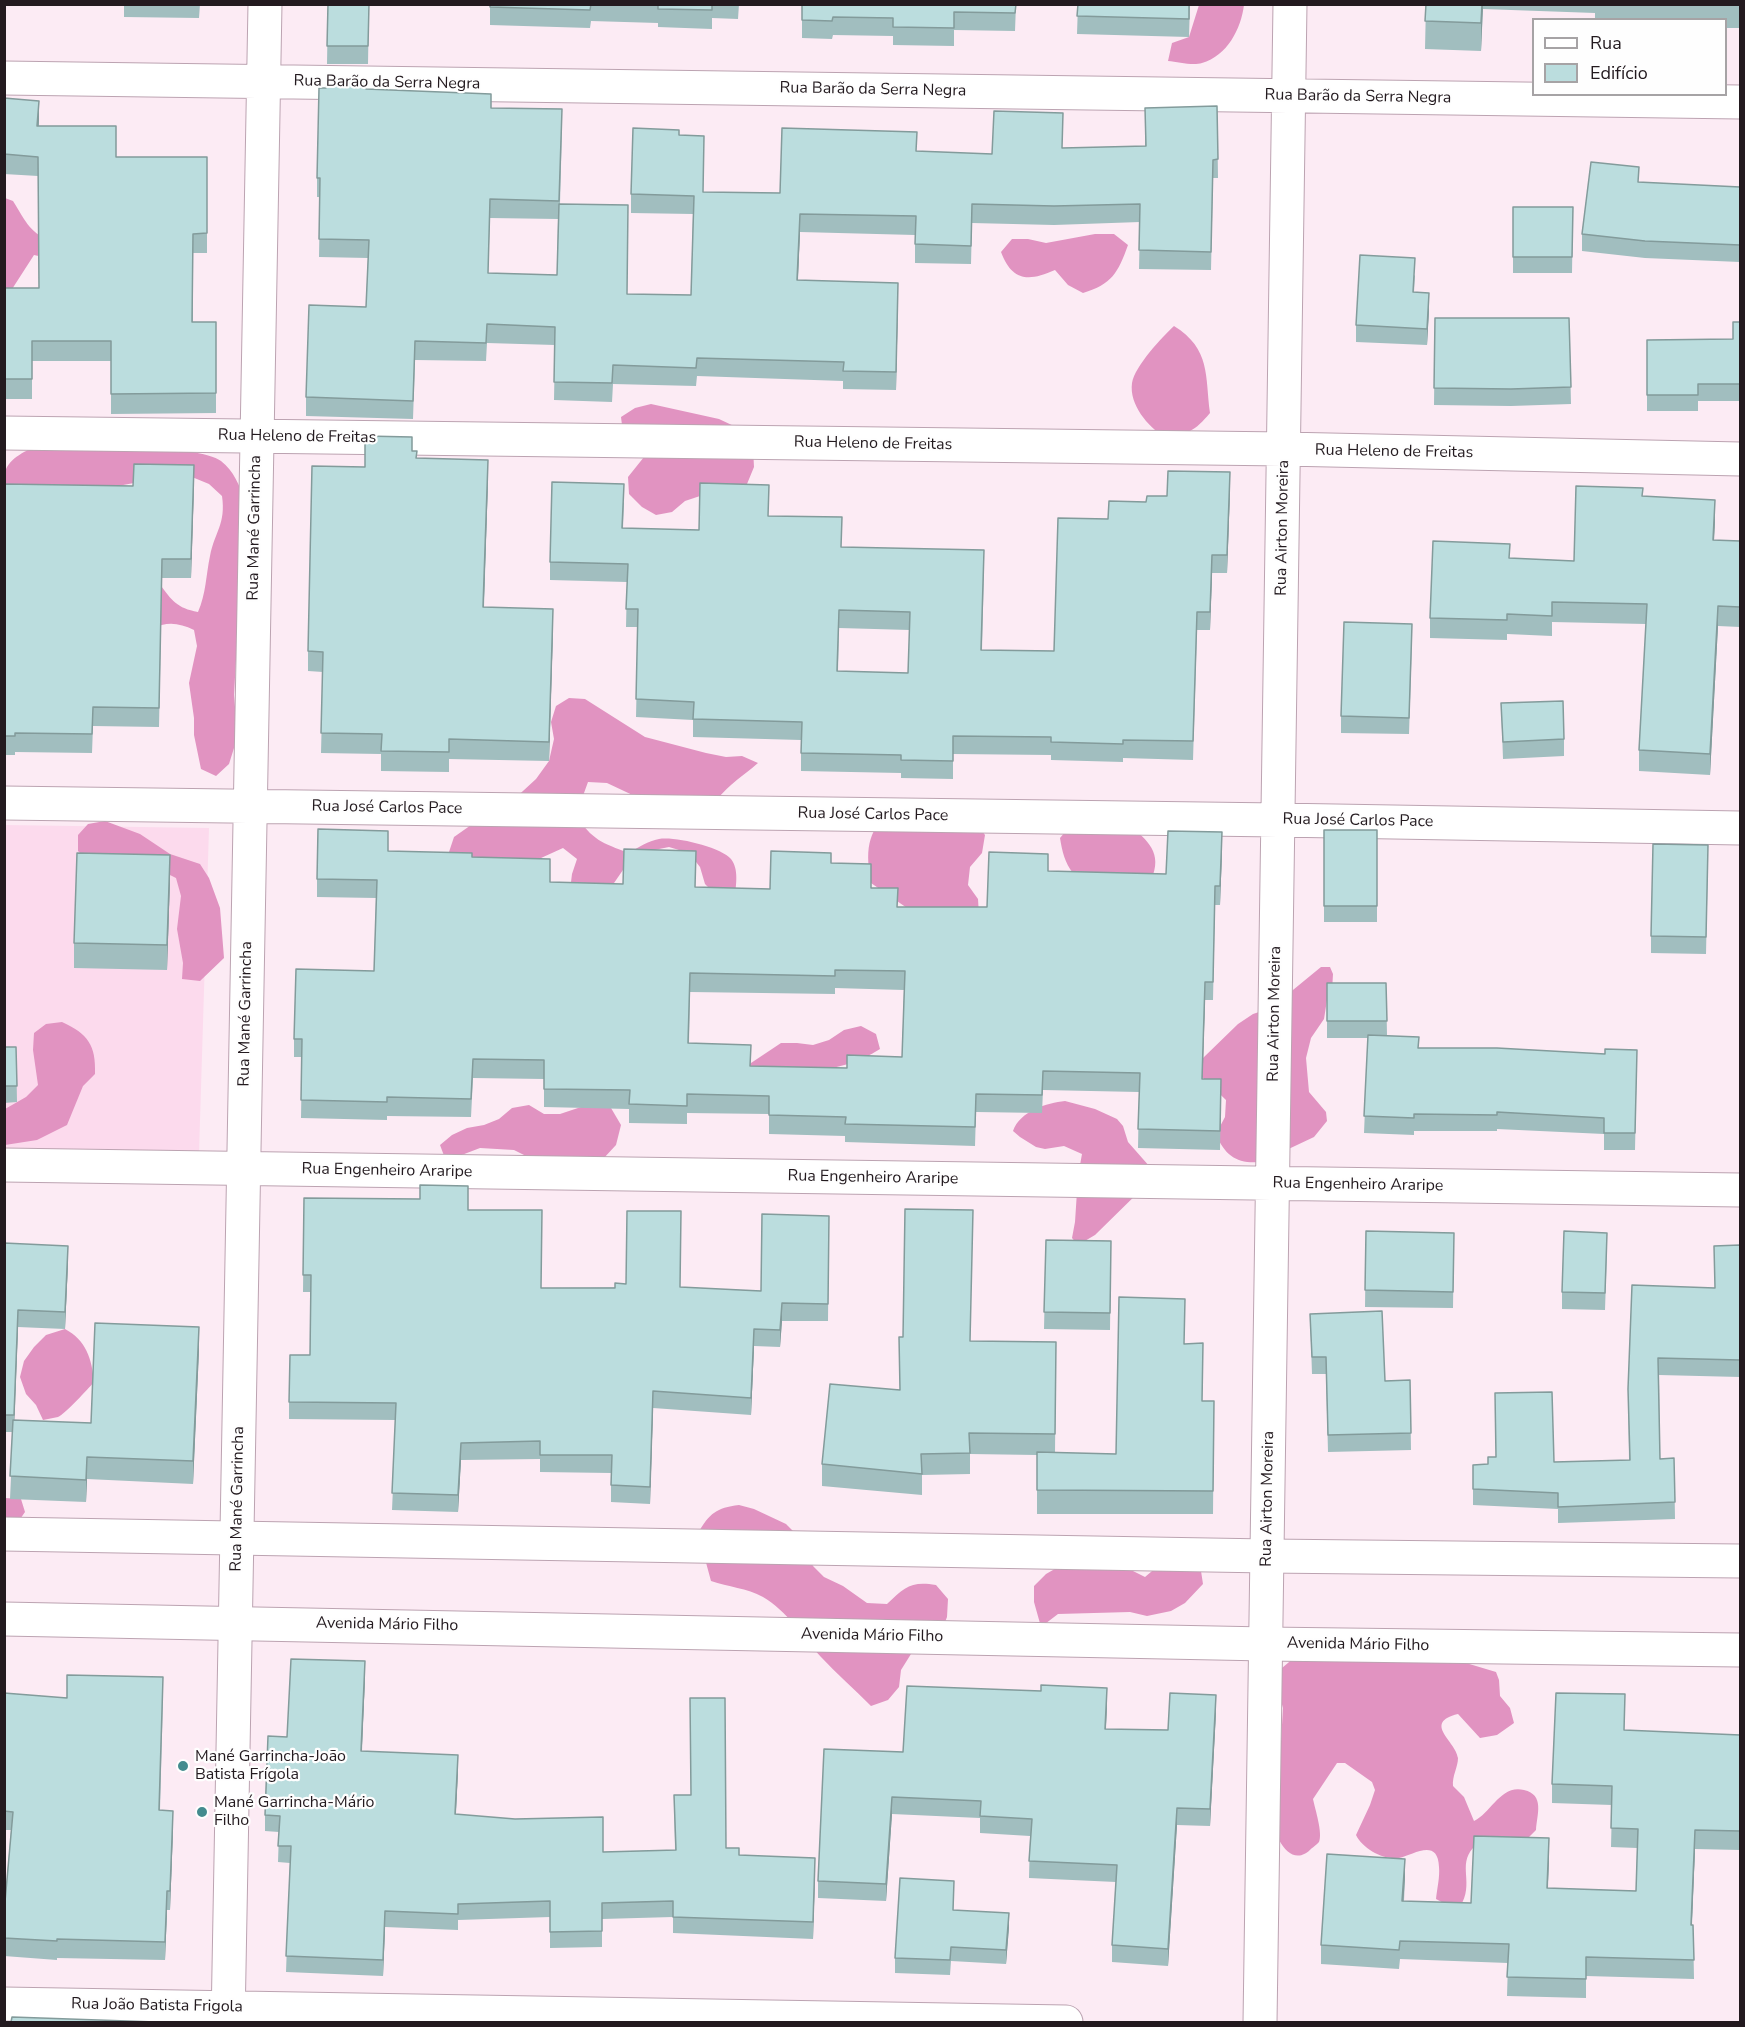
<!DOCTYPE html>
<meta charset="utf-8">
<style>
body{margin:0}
#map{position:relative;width:1745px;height:2027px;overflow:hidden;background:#fcebf4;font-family:"Nunito Sans",sans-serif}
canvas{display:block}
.frame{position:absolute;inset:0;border:6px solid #231a1f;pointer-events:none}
.legend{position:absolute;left:1532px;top:18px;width:195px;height:78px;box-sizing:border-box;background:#fefefe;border:2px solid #a6a3a5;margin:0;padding:8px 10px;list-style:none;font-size:18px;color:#231a1f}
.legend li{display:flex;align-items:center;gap:12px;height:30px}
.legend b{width:30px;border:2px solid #a6a3a5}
</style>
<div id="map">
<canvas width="1745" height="2027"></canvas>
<div class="frame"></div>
<ul class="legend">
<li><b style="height:8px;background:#fff"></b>Rua</li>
<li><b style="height:16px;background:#bbddde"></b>Edifício</li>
</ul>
</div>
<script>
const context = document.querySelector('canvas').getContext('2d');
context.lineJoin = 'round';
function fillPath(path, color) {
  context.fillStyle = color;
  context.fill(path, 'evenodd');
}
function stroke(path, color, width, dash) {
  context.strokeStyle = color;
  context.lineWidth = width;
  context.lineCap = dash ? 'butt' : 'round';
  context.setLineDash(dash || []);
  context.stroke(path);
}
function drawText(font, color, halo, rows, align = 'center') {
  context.font = font + ' "Nunito Sans",sans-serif';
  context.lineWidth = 4.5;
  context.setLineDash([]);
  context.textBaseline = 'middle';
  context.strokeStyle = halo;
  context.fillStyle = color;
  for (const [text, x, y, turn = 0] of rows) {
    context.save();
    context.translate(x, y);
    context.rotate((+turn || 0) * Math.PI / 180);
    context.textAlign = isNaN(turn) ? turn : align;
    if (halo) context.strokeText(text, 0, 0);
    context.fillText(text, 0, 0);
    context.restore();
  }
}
fillPath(new Path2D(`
 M5 825 209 828 199 1153 5 1151Z`), '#fcdaed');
fillPath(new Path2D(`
 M1199 5H1244C1241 29 1227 56 1202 63 1193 66 1178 62 1168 61L1172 43 1189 37Z
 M5 198 13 201C27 223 29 233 55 243L43 257 34 255 5 300Z
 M1095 234H1114L1128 245C1118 273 1112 284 1083 293L1068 285 1055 270C1028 282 1012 281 1001 252L1012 239H1028L1046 243Z
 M1174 326C1211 349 1205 376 1210 413 1195 431 1187 435 1164 437 1148 426 1129 405 1132 383 1135 366 1162 337 1174 326Z
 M651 404 719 419 736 427 753 448 754 467 747 484 734 496H700L685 501 672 512 656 515 642 507 629 494 628 477 648 452 623 433 621 417 635 408Z
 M39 445C73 446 199 444 221 461 234 471 239 485 245 500L234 695 237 730 234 748 229 764 216 776 201 769 194 735V718L189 683 197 646 194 630C179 623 167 621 152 629L159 583C172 601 177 608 198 612 206 594 206 575 210 556 215 531 226 524 222 496L209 484 192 477 134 483 5 507C5 497 2 482 5 472 9 458 27 450 39 445Z
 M569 698 585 699 645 737 706 753 726 757 742 756 758 763C749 771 740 777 731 785 725 790 720 796 714 802L641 799 607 783 588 782 576 815C592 840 602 843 629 853 639 847 648 841 659 839 674 836 721 847 731 859 739 869 736 885 735 896L718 897 705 884 700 867 689 853 669 847 634 854 614 883 616 901 570 890 572 874 577 859 563 848 530 863 458 865 449 852 454 837 481 818 511 802 536 779 549 761 554 739 551 722 556 706Z
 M910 798 928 801 975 821 985 835 982 853 970 867 968 885 978 899 979 915 933 926 871 883C864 842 870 834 893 801Z
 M105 821 140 834 170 854 200 864 209 878 220 908 224 958 200 981 182 979 183 963 177 929 181 896 176 878 162 871 90 863 78 851V835L88 824Z
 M1126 823C1144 837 1162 850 1153 875L1073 873C1065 863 1062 851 1060 838L1065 832Z
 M1321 967H1330L1333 974 1332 991 1327 1000 1324 1019 1311 1038 1306 1058 1309 1092 1326 1112 1327 1121 1314 1137 1261 1162C1237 1164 1225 1156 1216 1134L1225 1117 1226 1100 1200 1075 1203 1058 1238 1024 1253 1014 1271 1008Z
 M62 1022C88 1034 96 1045 95 1074L83 1086 67 1125 37 1140 5 1145V1109L26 1097 38 1085 33 1050 34 1033 46 1024Z
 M861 1026 876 1034 880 1049C838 1076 788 1073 740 1076L751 1063 781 1043H797L813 1045 829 1040 844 1030Z
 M1065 1101 1095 1109 1117 1119 1123 1126 1128 1142 1150 1167 1148 1183 1095 1235 1078 1245 1072 1238 1075 1222 1078 1176 1082 1154 1064 1146 1045 1149 1036 1147 1020 1137 1013 1131C1020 1111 1047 1103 1065 1101Z
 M596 1102 611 1108 621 1125 616 1145 603 1159 530 1158 514 1150 480 1148 446 1161 440 1145 452 1135 467 1128 484 1125 499 1119 512 1108 529 1105 544 1114H560Z
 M65 1329C86 1340 92 1359 94 1382 88 1389 65 1414 58 1417 53 1418 48 1419 43 1420L36 1405 26 1394 20 1377 24 1361 34 1347 46 1335Z
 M5 1498 21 1499 25 1512 16 1525 5 1528Z
 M739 1505 754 1509 786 1524 797 1535 813 1566 824 1577 843 1586 867 1603 887 1604C905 1587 911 1581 936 1585L948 1599 947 1617 940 1635 911 1654 901 1670 899 1687 888 1700 871 1706C854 1689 837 1674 821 1657 803 1637 787 1611 763 1597 747 1588 728 1587 711 1581L698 1533C710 1513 716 1508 739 1505Z
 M1115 1562 1145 1577 1158 1566 1201 1571 1203 1584 1185 1603 1171 1611 1147 1616 1130 1612 1058 1614 1041 1627 1034 1602V1586L1046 1574 1060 1566Z
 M1295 1657 1390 1662 1406 1658 1456 1660 1496 1672 1499 1680 1500 1696 1510 1708 1514 1723 1497 1735 1480 1738 1458 1714C1422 1723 1456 1741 1458 1758 1458 1767 1452 1776 1453 1786L1464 1797 1474 1821C1491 1813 1501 1784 1524 1790 1545 1795 1537 1814 1536 1830L1524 1842 1473 1848C1457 1866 1475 1883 1460 1907H1451L1436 1899C1437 1889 1440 1877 1439 1867 1438 1837 1413 1855 1399 1858 1383 1860 1363 1849 1356 1835L1370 1805 1375 1790 1372 1782 1345 1763H1337L1313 1799C1315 1809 1323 1833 1319 1842 1319 1842 1313 1848 1312 1848 1299 1862 1287 1855 1279 1840L1276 1757 1281 1742 1283 1708 1276 1683 1282 1668Z`), '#e193c1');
const minor = new Path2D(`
 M4 78 1740 102
 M4 433 1284 449 1740 459
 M4 803 1278 820 1740 828
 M4 1165 1740 1190
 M4 2004 1066 2022
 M228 2022 265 4
 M1260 2022 1290 4`);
const secondary = new Path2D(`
 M4 1534 1267 1556 1740 1561
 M4 1619 1266 1644 1740 1650`);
stroke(minor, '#bca3b1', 35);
stroke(secondary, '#bca3b1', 35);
stroke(minor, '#fff', 33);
stroke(secondary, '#fff', 33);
fillPath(new Path2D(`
 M124 4H200L199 18 124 17Z
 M328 4H369L368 64H327Z
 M490 4H739L738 19 712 18V29L658 27V23L591 21 590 28 490 25Z
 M802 4H1016L1015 31 954 30V46L893 45V36L833 35 832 39 802 38Z
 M1078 4H1190L1189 37 1077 34Z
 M1426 4H1740V28H1725V20H1595V13L1483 9 1481 51 1425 49Z
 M326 88 366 89 491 108 562 128 560 204 627 294 691 295 693 214 631 213V194L679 135 703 192 780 193 917 151 992 154 1062 148 1145 146V108L1217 106 1218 178H1213L1211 270 1139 269 1140 222 1054 225 972 223 971 264 915 263V235L800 232 798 280 898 301 896 390 843 389V381L697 376 696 386 613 384 612 402 554 400 555 345 487 343 486 361 415 360 413 419 306 416V397L366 307 368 258 319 257 320 197H317V178ZM490 218 558 219 557 275 488 273Z
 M4 98 39 120V126L116 157H207V253H193V322H216V413L111 414V361H32V399H4V288H39L38 176 4 174Z
 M1639 182 1740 187V262L1645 258 1582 251V234Z
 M1513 207H1573L1572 273H1513Z
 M1415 275 1414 292 1429 310 1427 345 1356 342V325Z
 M1435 318H1569L1571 404 1511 406 1434 405Z
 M1740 322V401H1698V411H1647V340L1733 339Z
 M412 451 417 458 488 480 484 607 553 629 549 761 449 759V772L381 771V754L321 753 323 672 308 671V651L365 467Z
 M4 484 133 486 194 484 191 578H162L159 727 93 726 92 753 15 752V755H4Z
 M1230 490 1227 573H1212L1210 630H1197L1193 760 1123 758V762L1051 760V755L953 754V779L901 778V773L801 771V740L693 737V720L636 717 638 627H626L627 582 550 580V562L624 502 623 528 699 530 769 516 841 547 984 568 982 650 1054 651 1108 519 1146 502 1167 496ZM839 628 910 630 908 673 838 671Z
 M1643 496 1715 520 1714 540 1740 541V627L1718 626 1710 775 1639 771V750L1646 624 1552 622V636L1507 634V640L1430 638V618L1510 558 1574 561Z
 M1412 641 1409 734 1341 733V716Z
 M1501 703 1564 739V756L1503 759Z
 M1324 830H1377V922H1324Z
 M388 851 472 857 550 882 696 887 770 889 831 863 871 888 898 907H987L1048 871 1166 874 1222 851 1220 905H1215L1213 1000H1205L1202 1079 1221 1098 1220 1150 1138 1148 1139 1092 1043 1090 1042 1113 976 1112 975 1146 845 1142V1136L769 1134V1114L687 1113V1124L629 1123V1109L544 1107V1079L473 1078 471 1117 387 1116V1120L301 1118 302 1057H294V1039L374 971 376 898 317 897V879ZM835 988 904 990 902 1057 847 1068 751 1066 689 1043 690 992 835 994Z
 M1708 861 1706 954 1651 953V936Z
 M170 879 167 970 74 968V943Z
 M1327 983H1386L1387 1035 1419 1048 1605 1054 1637 1050 1635 1150H1604V1134L1497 1129V1131H1414V1135L1364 1133 1368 1038H1327Z
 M4 1047H16L17 1102 4 1103Z
 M304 1198 468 1210 541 1288 680 1287 761 1291 829 1216 828 1321H782L780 1347 754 1346 751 1415 653 1408 650 1504 611 1502V1473L540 1472V1459L461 1460 458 1512 392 1510 396 1420 289 1419V1402L310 1355 311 1292H303Z
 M1366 1231 1454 1233 1453 1308 1365 1307Z
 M1046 1240 1111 1241 1110 1330 1044 1329Z
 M4 1243 68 1263 65 1329 18 1327 14 1420 91 1423 199 1350 193 1484 87 1479 86 1502 10 1499 13 1432H4Z
 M1740 1245V1377L1659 1375 1660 1459 1674 1458 1675 1519 1558 1523V1509L1473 1505V1465L1629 1460 1628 1389 1715 1288Z
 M1607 1249 1605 1310 1562 1309V1292Z
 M1310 1314 1385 1381 1410 1380 1411 1450 1328 1452 1326 1374H1312Z
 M899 1337 971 1341 1056 1342 1055 1453 1116 1454 1185 1344 1203 1367 1202 1401H1214L1213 1514H1037V1455L970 1454V1474L922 1475V1495L822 1486V1464L900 1390Z
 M365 1678 362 1751 458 1771 456 1814 603 1852 675 1850 674 1795 726 1848 739 1855 815 1874 813 1939 673 1933V1917L602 1919V1947L550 1948V1917L458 1920V1930L385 1927 383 1976 286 1972 290 1863 278 1862 279 1832 265 1831V1815L287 1737Z
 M4 1693 67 1698 163 1696 160 1810 173 1829 170 1910H167L165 1960 57 1958V1960L4 1956V1913L11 1830H4Z
 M1107 1705 1106 1729 1168 1730 1216 1712 1210 1826 1177 1825 1168 1966 1112 1962V1945L1116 1882 1029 1878 1030 1836 980 1833V1818L892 1814 886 1901 818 1898V1881L903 1752Z
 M1625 1713 1624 1731 1740 1735V1850L1695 1849 1692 1925H1693L1694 1979 1586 1976V1998L1507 1996 1508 1963 1400 1959 1399 1969 1321 1964V1945L1405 1878 1404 1901 1471 1903 1549 1857 1548 1888 1636 1891 1637 1848 1611 1847 1612 1805 1552 1803V1784Z
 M954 1896 953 1910 1009 1927 1006 1964 951 1961 950 1975 895 1973V1958Z`), '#a1bebf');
fillPath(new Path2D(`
 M1482 4H1483L1481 51V23Z
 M39 101V120L37 146V126Z
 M800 214V232L797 299V280Z
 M898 283V301L896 390V372Z
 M1429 293V310L1427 345V329Z
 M488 460V480L483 627V607Z
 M194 465V484L191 578V559Z
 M1230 472V490L1227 573V555Z
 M1715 500V520L1713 560V540Z
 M1212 555V573L1210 630V612Z
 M1718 606V626L1710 775V754Z
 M553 609V629L549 761V742Z
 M1222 832V851L1220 905V886Z
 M170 855V879L167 970V945Z
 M1205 982V1000L1202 1097V1079Z
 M68 1246V1263L65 1329V1312Z
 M782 1303V1321L780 1347V1330Z
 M18 1310V1327L14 1432V1415Z
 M199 1327V1350L193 1484V1461Z
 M754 1329V1346L751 1415V1398Z
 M653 1391V1408L650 1504V1487Z
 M461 1443V1460L458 1512V1495Z
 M87 1457V1479L86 1502V1480Z
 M365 1661V1678L361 1768V1751Z
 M1107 1688V1705L1105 1746V1729Z
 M1216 1695V1712L1210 1826V1809Z
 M458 1755V1771L455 1830V1814Z
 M892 1797V1814L886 1901V1884Z
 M1177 1808V1825L1168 1966V1949Z
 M173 1811V1829L170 1910V1891Z
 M1695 1830V1849L1691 1944V1925Z
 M1549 1838V1857L1547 1907V1888Z
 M815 1858V1874L813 1939V1922Z
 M1405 1859V1878L1402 1920V1901Z
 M167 1891V1910L165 1960V1942Z
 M385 1911V1927L383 1976V1960Z
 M1009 1913V1927L1006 1964V1950Z`), '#839b9b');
const building = new Path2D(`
 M328 4H369L368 46H327Z
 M490 4H591L590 10 490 7Z
 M651 4H712V10L658 9V5Z
 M802 4H1016L1015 13 954 12V28L893 27V18L833 17 832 21 802 20Z
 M1078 4H1189V19L1077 16Z
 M1426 4H1482L1481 23 1425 21Z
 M326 83H366V89L491 94V108L562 109 559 201 490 199 488 273 557 275 559 204 628 205 627 294 691 295 694 196 631 194 633 128 679 130V135L704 136 703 192 780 193 782 128 917 132 916 151 992 154 994 111 1063 113 1062 148 1146 146 1145 108 1217 106 1218 159 1213 160 1211 252 1139 250 1140 204 1054 206 972 204 971 246 915 244 916 216 800 214 797 280 898 283 896 372 843 371 844 362 697 358 696 368 613 365 612 383 554 382 555 327 487 324 486 343 415 341 413 401 306 397 309 305 366 307 369 240 319 239 320 178H317L319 88H326Z
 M4 98 39 101 37 126H116V157H207V233L193 234 192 322H216V393L111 394V341H32V379H4V288H39L38 157 4 154Z
 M1591 162 1639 167 1638 182 1740 187V245L1645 241 1582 234Z
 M1513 207H1573L1572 257H1513Z
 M1360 255 1415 258 1413 292 1429 293 1427 329 1356 325Z
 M1435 318H1569L1571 387 1511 389 1434 388Z
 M1733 322H1740V384H1698V395H1647V340L1733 339Z
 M365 436 412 437V451H417L416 458 488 460 483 607 553 609 549 742 449 739V752L381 751 382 734 321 733 323 652 308 651 312 466 365 467Z
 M134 464 194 465 191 559H162L159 708 93 707 92 734 15 733V736H4V484L133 486Z
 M1168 471 1230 472 1227 555H1212L1210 612H1197L1193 741 1123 740V744L1051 742V737L953 736V761L901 760V755L801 753 802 722 693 719 694 702 636 699 638 609H626L628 564 550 562 552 482 624 484 622 528 699 530 700 483 769 485 768 516 842 517 841 547 984 550 981 650 1054 651 1058 518 1108 519 1109 501 1146 502 1147 496H1167ZM839 610 910 612 908 673 837 671Z
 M1576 486 1643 488 1642 496 1715 500 1713 540 1740 541V607L1718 606 1710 754 1639 750 1647 604 1552 602V616L1507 614V620L1430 618 1433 541 1510 544 1509 558 1574 561Z
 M1344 622 1412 624 1409 718 1341 716Z
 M1563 701 1564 739 1503 742 1501 703Z
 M318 829 388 831V851L472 853V857L550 859V882L623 884 624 849 696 851 695 887 770 889 771 851 831 853V863L871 864V888H898L897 907H987L989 852 1048 854V871L1166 874 1168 831 1222 832 1220 886H1215L1213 982H1205L1202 1079H1221L1220 1131 1138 1129 1140 1073 1043 1071 1042 1095 976 1094 975 1127 845 1124 846 1117 769 1115V1096L687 1094V1106L629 1104 630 1090 544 1089V1060L473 1059 471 1099 387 1097V1102L301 1100 302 1039H294L296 969 374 971 377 880 317 879ZM835 970 905 971 902 1057 847 1055V1068L750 1066 751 1045 688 1043 690 973 835 976Z
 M1324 830H1377V906H1324Z
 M1653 844 1708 845 1706 937 1651 936Z
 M77 853 170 855 167 945 74 943Z
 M1327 983H1386L1387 1021H1327Z
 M1368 1035 1419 1037 1418 1048H1497L1605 1054V1049L1637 1050 1635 1133H1604V1118L1497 1112V1115L1414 1114V1118L1364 1116Z
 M4 1047H16L17 1086H4Z
 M420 1185 468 1186V1210H542L541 1288H615V1283L626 1284 627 1211H681L680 1287 761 1291 762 1214 829 1216 828 1304 782 1303 780 1330 754 1329 751 1398 653 1391 650 1487 611 1485 612 1455H540V1441L461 1443 458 1495 392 1493 396 1403 289 1402 290 1355H310L311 1275H303L304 1198 420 1199Z
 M905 1209 973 1210 970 1341 1056 1342 1055 1434 969 1433 970 1453 921 1454 922 1474 822 1464 830 1384 900 1390 899 1337H903Z
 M1366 1231 1454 1233 1453 1292 1365 1290Z
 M1564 1231 1607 1233 1605 1293 1562 1292Z
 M1046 1240 1111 1241 1110 1313 1044 1312Z
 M4 1243 68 1246 65 1312 18 1310 14 1415H4Z
 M1740 1245V1360L1658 1358 1660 1459 1674 1458 1675 1502 1558 1507V1493L1473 1489V1465L1488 1464V1457H1496L1495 1393 1552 1392 1554 1462 1630 1460 1628 1389 1632 1285 1715 1288 1714 1246Z
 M1119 1297 1185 1299 1184 1344 1203 1343 1202 1401H1214L1213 1491 1037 1490V1452L1116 1454Z
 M1382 1311 1385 1381 1410 1380 1411 1433 1328 1435 1326 1357H1312L1310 1314Z
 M95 1323 199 1327 193 1461 87 1457 86 1480 10 1476 13 1420 91 1423Z
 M291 1659 365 1661 361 1751 458 1755 455 1814 515 1819 603 1817V1852L676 1850 674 1795H691L690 1698H725L726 1848H739V1855L815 1858 813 1922 673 1917V1901L602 1903V1931L550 1932V1901L458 1904V1914L385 1911 383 1960 286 1956 291 1846H278L280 1816 265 1815 268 1736 287 1737Z
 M67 1675 163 1677 159 1810 173 1811 170 1891H167L165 1942 57 1939V1941L4 1938V1913L13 1812 4 1811V1693L67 1698Z
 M1041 1685 1107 1688 1105 1729 1168 1730 1170 1693 1216 1695 1210 1809 1177 1808 1168 1949 1112 1945 1117 1865 1029 1861 1032 1819 980 1816 981 1801 892 1797 886 1884 818 1881 824 1749 903 1752 907 1686 1041 1691Z
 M1556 1693 1625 1694 1624 1730 1740 1735V1831L1695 1830 1691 1925H1693L1694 1960 1586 1957V1979L1507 1977 1509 1944 1400 1941 1399 1950 1321 1945 1327 1854 1405 1859 1402 1901 1471 1903 1474 1836 1549 1838 1547 1888 1636 1891 1638 1829 1611 1828 1612 1786 1552 1784Z
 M900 1878 954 1881 953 1910 1009 1913 1006 1950 951 1947 950 1960 895 1958Z
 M12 2017 156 2022H11Z`);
fillPath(building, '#bbddde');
stroke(building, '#839b9b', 1.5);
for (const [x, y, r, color] of [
 [183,1766,6,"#438b8e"],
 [202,1812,6,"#438b8e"]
]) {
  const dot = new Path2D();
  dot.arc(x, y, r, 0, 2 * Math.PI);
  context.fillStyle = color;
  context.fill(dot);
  stroke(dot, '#fefefe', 2);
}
drawText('16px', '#231a1f', '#fefefe', [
 ["Rua Barão da Serra Negra",387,83,1],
 ["Rua Barão da Serra Negra",873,90,1],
 ["Rua Barão da Serra Negra",1358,97,1],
 ["Rua Heleno de Freitas",297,437,1],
 ["Rua Heleno de Freitas",873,444,1],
 ["Rua Heleno de Freitas",1394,452,1],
 ["Rua Mané Garrincha",255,528,-89],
 ["Rua Airton Moreira",1283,528,-89],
 ["Rua José Carlos Pace",387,808,1],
 ["Rua José Carlos Pace",873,815,1],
 ["Rua José Carlos Pace",1358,821,1],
 ["Rua Mané Garrincha",246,1014,-89],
 ["Rua Airton Moreira",1275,1014,-89],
 ["Rua Engenheiro Araripe",387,1171,1],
 ["Rua Engenheiro Araripe",873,1178,1],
 ["Rua Engenheiro Araripe",1358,1185,1],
 ["Rua Mané Garrincha",238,1499,-89],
 ["Rua Airton Moreira",1268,1499,-89],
 ["Avenida Mário Filho",387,1625,1],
 ["Avenida Mário Filho",872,1636,1],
 ["Avenida Mário Filho",1358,1645,1],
 ["Rua João Batista Frigola",157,2006,1]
]);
drawText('16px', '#231a1f', '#fefefe', [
 ["Mané Garrincha-João",195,1757],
 ["Batista Frígola",195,1775],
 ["Mané Garrincha-Mário",214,1803],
 ["Filho",214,1821]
], 'left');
</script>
